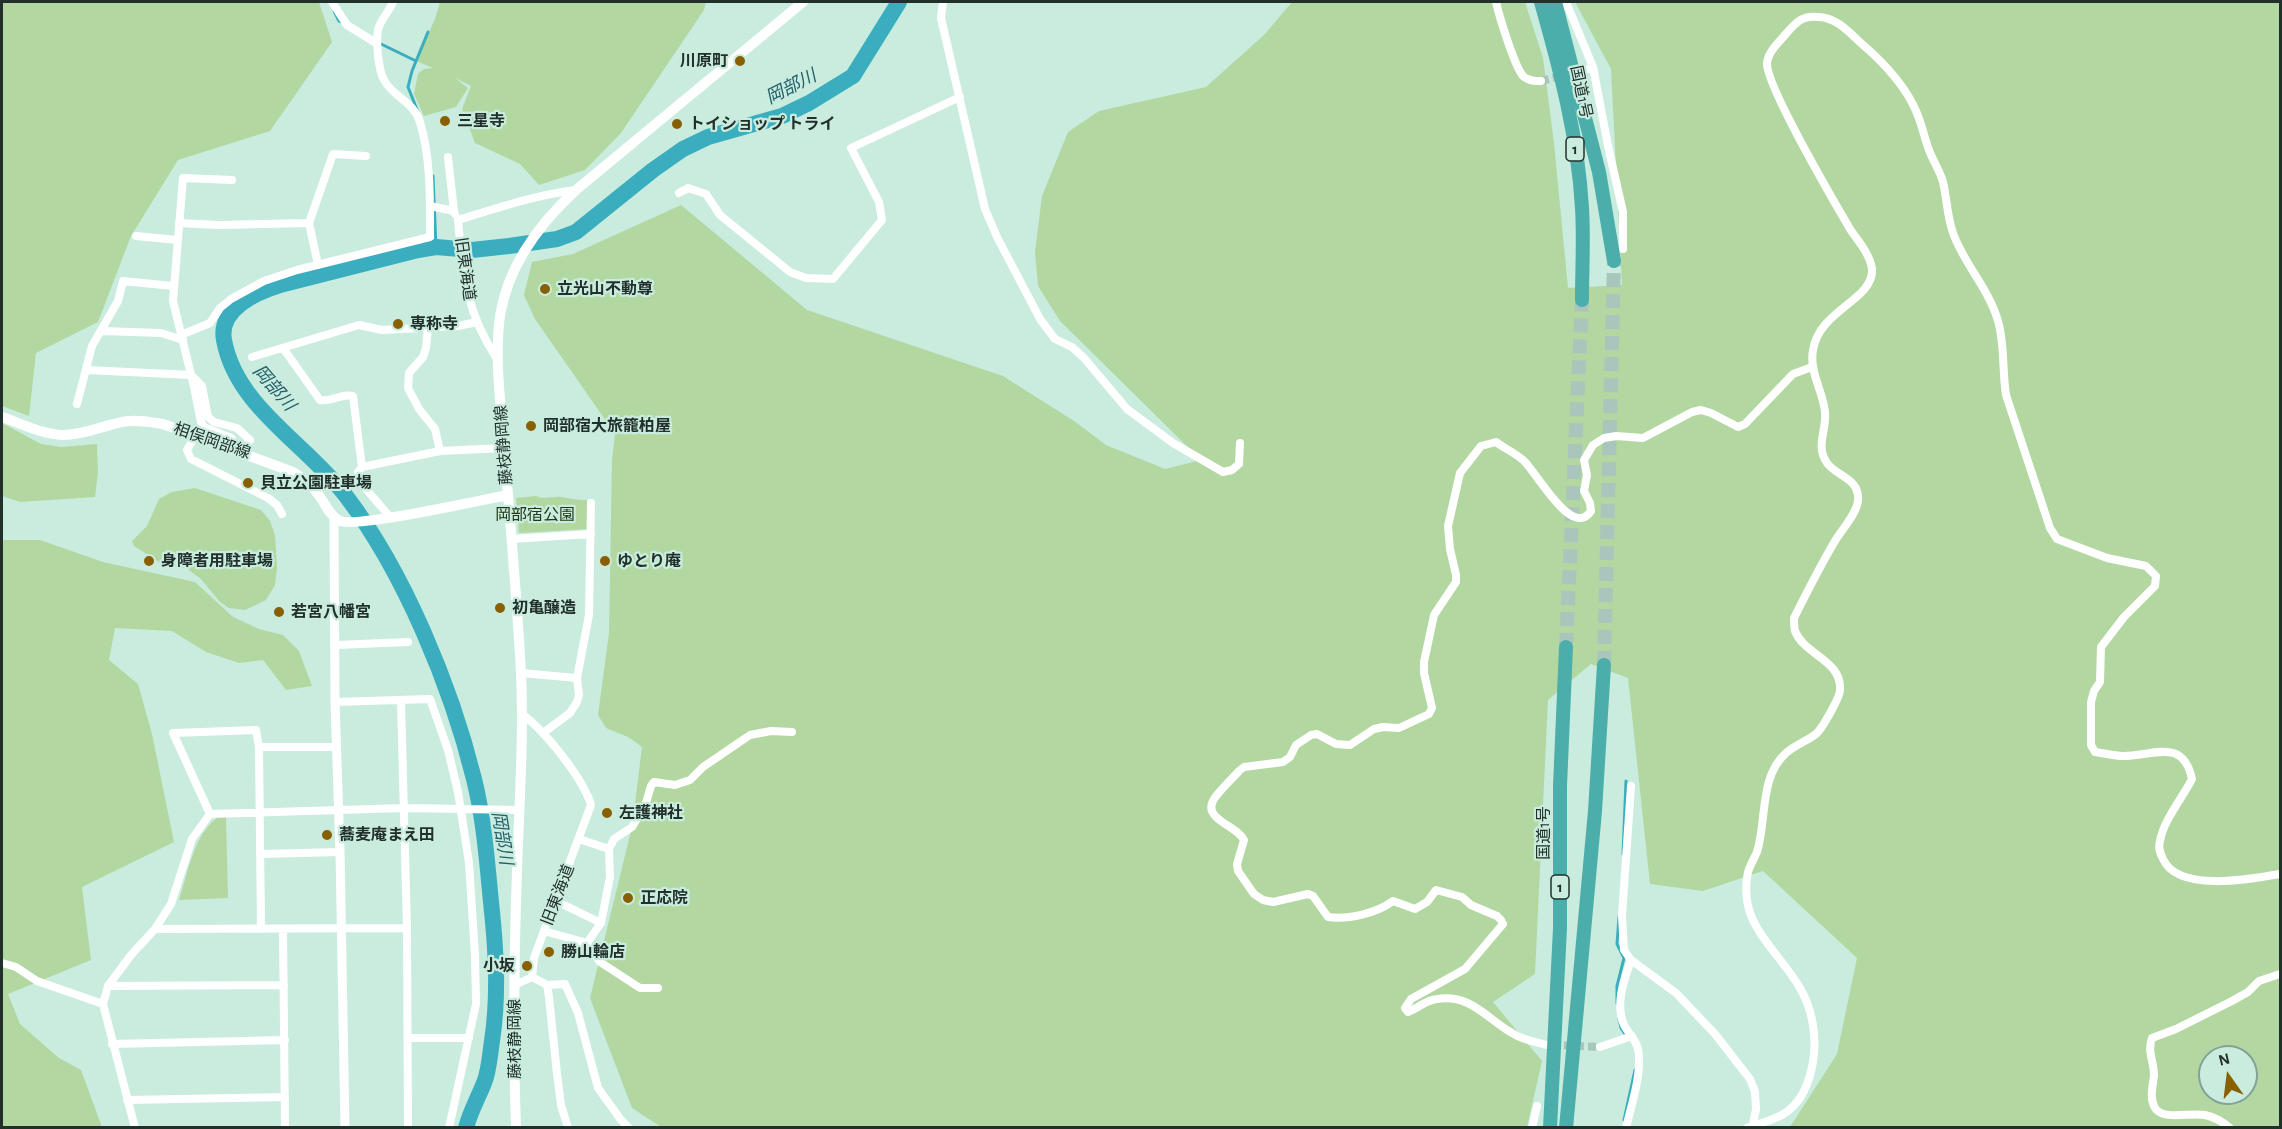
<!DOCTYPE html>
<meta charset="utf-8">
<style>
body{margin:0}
#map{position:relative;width:2282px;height:1129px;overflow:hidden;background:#c9ecdf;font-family:"Alegreya Sans",sans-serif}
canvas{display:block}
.frame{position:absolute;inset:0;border:3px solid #22302b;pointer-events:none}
.north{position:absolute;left:2198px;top:1045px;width:60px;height:60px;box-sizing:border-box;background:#c9ecdf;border:2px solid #86a197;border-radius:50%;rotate:346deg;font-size:16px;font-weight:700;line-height:24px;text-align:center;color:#22302b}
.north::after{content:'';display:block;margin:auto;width:21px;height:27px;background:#896000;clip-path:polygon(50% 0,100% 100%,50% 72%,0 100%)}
</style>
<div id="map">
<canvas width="2282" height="1129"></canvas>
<div class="frame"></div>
<div class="north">N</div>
</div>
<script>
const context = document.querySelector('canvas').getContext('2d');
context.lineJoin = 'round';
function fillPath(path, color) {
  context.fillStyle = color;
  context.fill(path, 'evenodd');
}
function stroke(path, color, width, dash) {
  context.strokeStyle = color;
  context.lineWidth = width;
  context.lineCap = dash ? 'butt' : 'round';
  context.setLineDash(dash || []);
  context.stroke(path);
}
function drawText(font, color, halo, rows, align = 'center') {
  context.font = font + ' "Alegreya Sans","Noto Sans JP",sans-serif';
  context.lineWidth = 4.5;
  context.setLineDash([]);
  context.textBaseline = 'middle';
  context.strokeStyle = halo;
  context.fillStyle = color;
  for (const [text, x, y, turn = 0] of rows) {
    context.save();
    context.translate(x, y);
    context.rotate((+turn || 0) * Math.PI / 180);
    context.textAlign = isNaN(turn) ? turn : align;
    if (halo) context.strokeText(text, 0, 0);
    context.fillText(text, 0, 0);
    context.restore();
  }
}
fillPath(new Path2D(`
 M2 2H319L332 42 270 131 178 160 131 236 98 322 36 353 29 416 2 406Z
 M440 2H706L704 10 621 133 585 170 539 185 520 164 475 143 462 109 471 86 455 78 468 88 456 107 424 116 414 94 418 74 424 69 433 68 416 61 435 19Z
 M1292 2H1525L1543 58 1554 143 1568 288 1622 285 1611 69 1575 2H2280V1127H1790L1837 1054 1857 958 1763 871 1703 891 1650 884 1628 678 1591 664 1548 700 1535 974 1493 1002 1542 1061 1527 1127H661L632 1108 590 998 632 827 642 747 628 737 606 728 598 715 609 633 612 460 615 434 535 319 524 295 532 262 573 254 681 205 807 310 1003 376 1074 421 1106 445 1165 469 1201 460 1060 321 1038 286 1035 252 1042 196 1068 132 1099 111 1206 87 1264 35ZM2210 1057H2246V1093H2210Z
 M2 423 41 444 61 447 97 444 98 472 95 497 20 502 2 496Z
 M195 488 261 510 270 521 275 535 277 568 275 585 266 600 245 610 229 608 220 602 201 579 186 568 164 565 134 546 132 541 147 526 159 499 172 492Z
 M536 496C545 500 552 496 562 497 572 499 575 500 587 500L589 529 519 533 516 498Z
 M2 540H40L103 562 195 582 233 617 259 629 283 635 299 651 312 686 286 690 263 660 239 663 206 652 172 631 115 628 109 660 138 684 152 734 174 842 82 887 91 960 8 994 20 1024 59 1058 81 1070 102 1127 2 1128Z
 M218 817H226L228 898 179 900C188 873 194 834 218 817Z`), '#b3d7a0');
stroke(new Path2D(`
 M334 11 339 21 342 22
 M379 43 416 61
 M418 112 408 87 412 71 428 32
 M433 176 436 247
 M1623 854 1626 781
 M1617 1003V986L1624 958 1617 944 1619 917
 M1619 1019 1621 1028 1627 1037
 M1624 1120 1635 1070`), '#3aaebe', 3);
stroke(new Path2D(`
 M466 1128C470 1112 478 1098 484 1083 489 1071 490 1054 492 1041 499 995 496 948 491 902 487 861 484 819 474 779 451 686 404 572 346 496 307 444 236 407 224 340 218 309 257 292 280 285L418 250 436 247 472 250 509 246 557 239 576 232 653 170 683 149 708 137 782 116 809 103 853 76 899 2`), '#3aaebe', 16);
stroke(new Path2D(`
 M1541 81 1562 76
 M1552 1045 1600 1047`), '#a8c6bb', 8, [8, 4]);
stroke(new Path2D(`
 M1566 647 1582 300
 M1604 665 1614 261`), '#a8c6bb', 14, [14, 7]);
stroke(new Path2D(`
 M332 2 347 25 376 43
 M943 2 941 18 985 209 997 237 1040 319 1055 339 1072 347 1084 358 1127 409 1173 443 1223 472 1232 470 1239 464 1240 443
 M1496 2C1499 15 1515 69 1524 77 1529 81 1535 81 1541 81
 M1566 2 1593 67 1608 146 1623 212V249
 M1584 70 1593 67
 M448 157 454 211
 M232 180 183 178 173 301 194 387 201 422 204 427 231 438 240 451
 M679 193 688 188 706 194 720 215 790 272 806 278 833 279 882 220 879 202 851 148 960 97
 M430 206 454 211 455 214
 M179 223 218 225 309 223
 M136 236 177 240
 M318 265 309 223 333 154 366 156
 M428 328 426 348 423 357 409 373 408 388 419 409 435 429 440 451
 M102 331 161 333 183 340
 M181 335 210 323 220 308 231 299 264 281 297 270 430 237C430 199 431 159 420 122 414 102 393 97 384 80 378 69 376 42 378 30 380 20 389 12 393 2
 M283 348 320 400C332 402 342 393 353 396L362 467
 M252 357 359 325 382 330 458 326 477 322
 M497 359C466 312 463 275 458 220 497 208 535 195 576 190
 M87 370 191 375 202 386 208 417 214 422 237 428 250 440
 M77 404 92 346 118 301 123 281 173 286
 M195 436 187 450 191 459 268 498 277 505 282 514
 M390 517 360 482 358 472 362 467 440 451 504 448
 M512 539 591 534
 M336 645 408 642
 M521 673 577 678
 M401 701 407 928 408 1128
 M335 702 430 699 448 750 458 792 469 863 475 955 476 1004 449 1128
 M522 714C545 731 583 778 591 805L534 958 532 977 547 985 549 997 557 1074 561 1105 568 1128
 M543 733 570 713 577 702 579 695 577 678 589 615 591 503
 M259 747H337
 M1631 786 1622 916 1624 950 1631 960 1676 993 1715 1034 1750 1079 1755 1092 1756 1109 1753 1125
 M210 814 173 733 256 730 259 747 261 929
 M579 839 609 849
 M260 854 340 852
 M556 901 601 923
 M155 929 407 928
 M283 929 285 1128
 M544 931 587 943
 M2 963 16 967 37 981 103 1004
 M515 985 532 977
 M547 985 565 984 578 1013 598 1088 621 1120 629 1128
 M108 986 284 985
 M658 988H640L600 962 587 943 601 923 610 877 609 849 614 839 632 827 645 806 651 786 654 782 675 785 690 780 703 767 750 735 771 731 792 732
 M408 1038H469
 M112 1044 285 1040
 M1547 1045C1536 1042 1522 1040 1512 1033 1486 1018 1471 994 1437 999 1426 1000 1418 1008 1408 1012L1405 1008 1411 999 1465 969 1503 924 1501 920 1497 916 1471 905 1462 897 1436 890 1427 902 1415 909 1393 901C1377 913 1348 920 1328 917L1313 896 1308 894 1273 902 1263 900 1254 894 1238 871 1237 864 1244 840C1238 826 1201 819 1214 799 1221 789 1231 780 1239 771L1244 767 1283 762 1290 757 1296 745 1311 735 1317 734 1336 744 1350 745 1374 729 1383 727 1399 728 1429 714 1432 708 1424 673V662L1434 615 1456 582V575L1450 549 1448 526 1460 473 1481 446 1496 442C1504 448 1515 453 1523 460 1536 471 1572 540 1591 511L1590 503 1584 491 1587 475 1584 460 1593 445 1604 438 1616 436 1643 438 1692 412 1701 410 1711 413 1738 427 1745 424 1793 374 1812 367
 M1600 1047 1632 1036
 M127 1100 285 1097
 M135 1128 103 1004 108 986 131 955 155 929 171 904 192 839 210 814 404 808 519 810
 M1532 1128 1537 1106
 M1626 1128C1631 1106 1643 1071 1638 1049 1636 1039 1628 1033 1624 1025 1615 1004 1624 980 1631 960
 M1747 1128C1760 1123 1779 1119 1789 1110 1803 1099 1810 1079 1813 1062 1817 1038 1813 1010 1800 988 1777 948 1737 925 1748 872 1750 865 1754 859 1757 852 1767 820 1759 777 1786 753 1795 745 1807 741 1816 734 1822 729 1840 697 1840 690 1842 660 1804 655 1795 631 1794 627 1794 622 1794 618 1807 592 1820 566 1835 541 1842 529 1856 515 1858 501 1860 478 1837 477 1827 463 1815 446 1827 430 1825 412 1823 391 1809 372 1813 350 1819 310 1874 300 1872 269 1870 254 1858 241 1850 229 1835 203 1766 86 1767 63 1768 52 1778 43 1785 35 1796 22 1802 15 1819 17 1837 18 1849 32 1862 44 1884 63 1905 85 1916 111 1922 124 1924 137 1929 150 1933 161 1940 171 1943 182 1947 199 1947 216 1953 233 1964 264 1989 289 1998 321 2005 345 2002 370 2006 395L2050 528 2057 539 2107 558 2146 566 2156 576 2155 586 2124 617 2101 647 2100 682 2094 691 2091 702V745L2095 752C2104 753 2114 756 2123 756 2153 756 2183 737 2192 779 2183 797 2163 821 2160 841 2158 848 2160 853 2163 859 2178 893 2252 879 2280 874
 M2230 1128C2223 1122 2214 1117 2205 1115 2192 1112 2163 1121 2155 1108 2149 1098 2153 1086 2154 1075 2154 1061 2147 1053 2152 1038L2176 1029 2232 1001 2248 992 2259 981 2280 974`), '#fff', 8);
stroke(new Path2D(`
 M334 518 335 702 340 852 345 1128`), '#fff', 9);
stroke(new Path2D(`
 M2 417C22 424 41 434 63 435 84 435 102 426 122 422 136 419 150 422 163 424L293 472C302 478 311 484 317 493 325 502 329 516 340 521 356 528 482 500 508 495
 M516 1128C513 1042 514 956 517 871 519 805 524 739 521 673 517 597 510 522 504 446 501 403 494 359 500 316 508 265 539 224 576 190L803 2`), '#fff', 10);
stroke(new Path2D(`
 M1541 2C1560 69 1578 137 1582 208 1584 238 1582 269 1582 300
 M1555 2 1599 172 1614 261
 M1550 1128 1560 928V786L1566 647
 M1566 1128 1595 811 1604 665`), '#4baeaa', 14);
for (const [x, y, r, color] of [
 [740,61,6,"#896000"],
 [445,121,6,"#896000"],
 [677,124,6,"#896000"],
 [545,289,6,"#896000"],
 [398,324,6,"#896000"],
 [531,426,6,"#896000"],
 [248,483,6,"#896000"],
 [149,561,6,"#896000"],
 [605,561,6,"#896000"],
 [500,608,6,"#896000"],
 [279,612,6,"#896000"],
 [607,813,6,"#896000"],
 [327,835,6,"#896000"],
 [628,898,6,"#896000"],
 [549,952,6,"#896000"],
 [527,966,6,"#896000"]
]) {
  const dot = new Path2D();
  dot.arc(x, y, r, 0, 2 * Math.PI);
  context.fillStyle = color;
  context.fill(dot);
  stroke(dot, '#c9ecdf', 2);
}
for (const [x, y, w] of [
 [1575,149,18],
 [1560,887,18]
]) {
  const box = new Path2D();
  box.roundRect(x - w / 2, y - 12, w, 24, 4.5);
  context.fillStyle = '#c9ecdf';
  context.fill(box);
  stroke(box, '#22302b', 1.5);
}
drawText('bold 15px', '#22302b', null, [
 ["1",1575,149],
 ["1",1560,887]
]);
drawText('bold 16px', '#22302b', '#c9ecdf', [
 ["川原町",728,61,"right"],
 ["三星寺",457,121],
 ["トイショップ トライ",689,124],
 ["立光山不動尊",557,289],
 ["専称寺",410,324],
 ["岡部宿大旅籠柏屋",543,426],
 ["貝立公園駐車場",260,483],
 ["身障者用駐車場",161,561],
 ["ゆとり庵",617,561],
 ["初亀醸造",512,608],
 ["若宮八幡宮",291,612],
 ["左護神社",619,813],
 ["蕎麦庵まえ田",339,835],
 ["正応院",640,898],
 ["勝山輪店",561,952],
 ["小坂",515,966,"right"]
], 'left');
drawText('16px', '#22302b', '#c9ecdf', [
 ["国道1号",1581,92,78],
 ["旧東海道",465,269,82],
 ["相俣岡部線",212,441,19],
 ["藤枝静岡線",504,445,-94],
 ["国道1号",1544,833,-90],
 ["旧東海道",558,895,-69],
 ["藤枝静岡線",515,1039,-90]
]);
drawText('16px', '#223715', '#c9ecdf', [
 ["岡部宿公園",535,515]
]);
drawText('italic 18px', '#225f69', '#c9ecdf', [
 ["岡部川",791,87,-27],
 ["岡部川",274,388,49],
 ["岡部川",502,838,81]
]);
</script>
